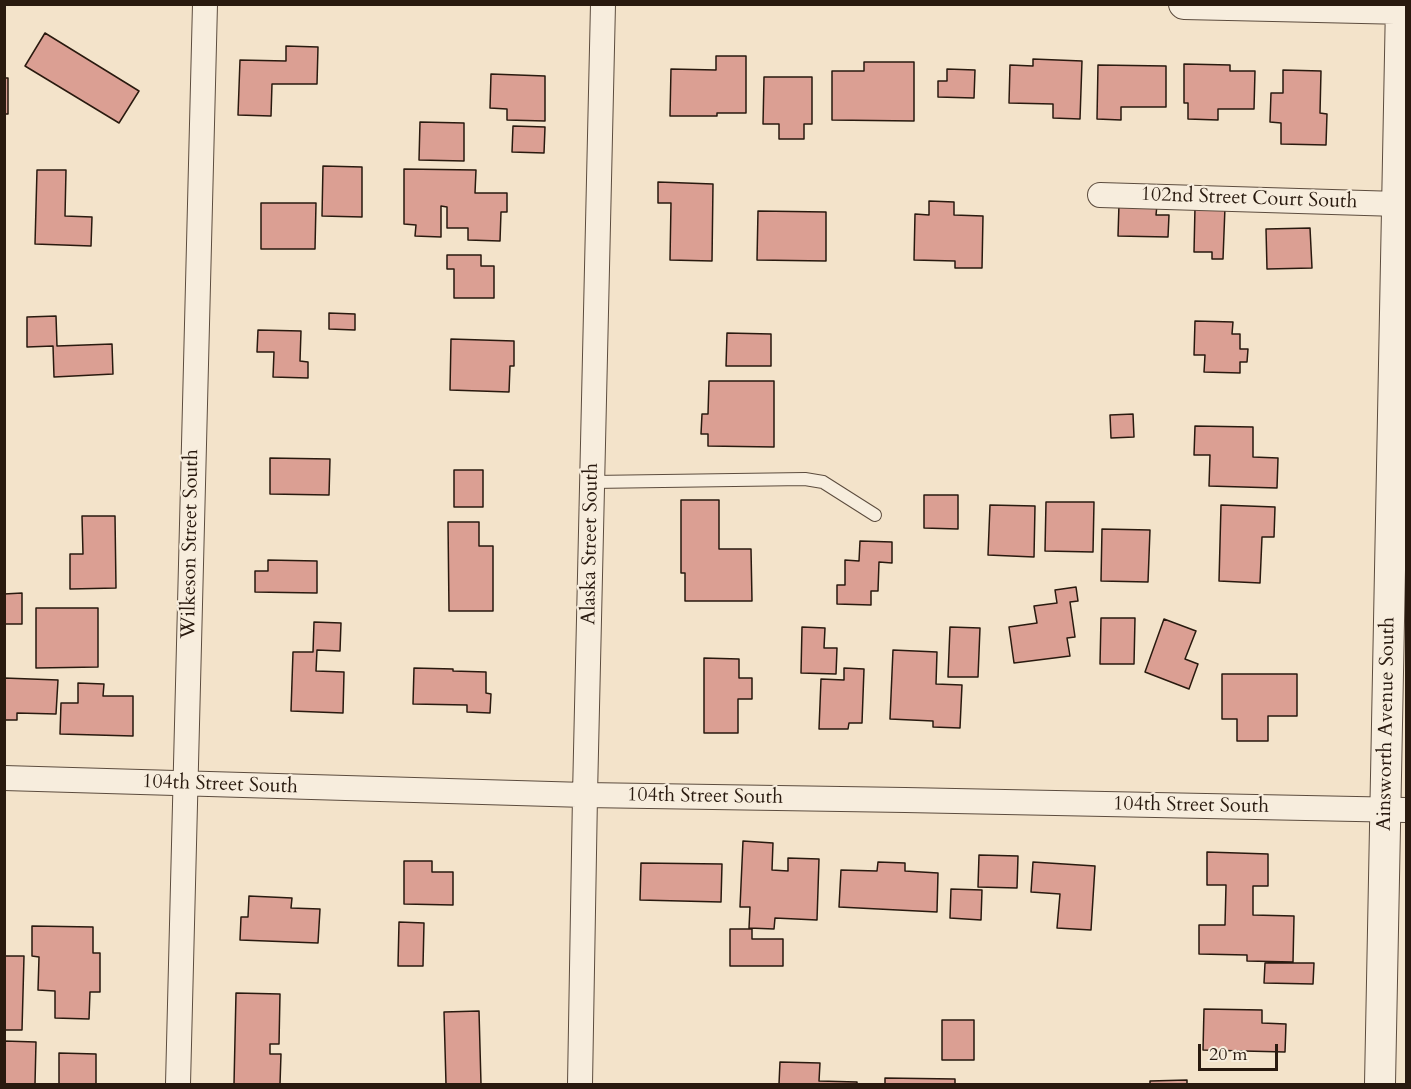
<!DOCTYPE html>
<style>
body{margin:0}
#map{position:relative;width:1411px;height:1089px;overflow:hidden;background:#f3e3ca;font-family:Cardo,serif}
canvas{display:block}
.frame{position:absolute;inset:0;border:6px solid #291a0f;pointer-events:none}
.scale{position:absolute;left:1198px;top:1044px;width:80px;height:27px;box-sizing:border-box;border:3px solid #291a0f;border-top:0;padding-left:8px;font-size:18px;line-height:21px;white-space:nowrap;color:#291a0f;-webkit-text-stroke:4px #f7eddd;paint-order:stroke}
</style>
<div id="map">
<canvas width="1411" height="1089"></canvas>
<div class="frame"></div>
<div class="scale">20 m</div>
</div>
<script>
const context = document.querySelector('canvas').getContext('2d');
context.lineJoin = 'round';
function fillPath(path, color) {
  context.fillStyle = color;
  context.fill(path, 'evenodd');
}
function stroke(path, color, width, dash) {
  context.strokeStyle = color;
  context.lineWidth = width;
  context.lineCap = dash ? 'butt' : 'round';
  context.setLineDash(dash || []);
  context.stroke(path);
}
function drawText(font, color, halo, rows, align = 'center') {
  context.font = font + ' Cardo,serif';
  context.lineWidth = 4.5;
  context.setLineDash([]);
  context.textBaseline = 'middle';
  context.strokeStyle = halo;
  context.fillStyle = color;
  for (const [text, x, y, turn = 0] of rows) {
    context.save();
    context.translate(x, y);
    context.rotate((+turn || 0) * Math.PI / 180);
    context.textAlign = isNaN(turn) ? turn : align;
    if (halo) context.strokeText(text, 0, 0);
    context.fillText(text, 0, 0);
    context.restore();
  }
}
const building = new Path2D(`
 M45 33 139 91 119 123 25 66Z
 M286 46 318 47 317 84H272L271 116 238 115 240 60 286 61Z
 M716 56H746V113H717V116H670L671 69 716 70Z
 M1033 59 1082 61 1080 119 1053 118V104L1009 103 1010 65 1033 66Z
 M864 62H914V121L832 120V71H864Z
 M1184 64 1230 65V71H1255L1254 109H1218V120L1188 119V103H1184Z
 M1098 65 1166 66V107H1121V120L1097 119Z
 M947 69 975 70 974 98 938 97V81H947Z
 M1283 70 1321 71 1320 113 1327 114 1326 145 1281 144V123L1270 122 1271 93H1283Z
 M491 74 545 76V121L507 120V109L490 108Z
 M764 77H812V124H804V139H779V124H763Z
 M4 78H8V114H4Z
 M420 122 464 123V161L419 160Z
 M513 126 545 127 544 153 512 152Z
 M323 166 362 167V217L322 216Z
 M404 169 476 170 475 193H507V212H501L500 241 468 240V228H447V207L441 206V237L415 236 416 225 404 224Z
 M37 170H66L65 216 92 217 91 246 35 244Z
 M658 182 713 184 712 261 670 260 671 203H658Z
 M929 201 954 202V215L983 216 982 268H955V261L914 260 915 214 929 215Z
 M261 203H316L315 249H261Z
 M1119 204 1157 205 1156 215H1169L1168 237 1118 236Z
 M1195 207H1225L1223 259H1212V252H1194Z
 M758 211 826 212V261L757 260Z
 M1310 228 1312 268 1267 269 1266 229Z
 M447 255H481V266H494V298H454V269H447Z
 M329 313 355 314V330L329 329Z
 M56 316 57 346 112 344 113 374 54 377 53 346 27 347V317Z
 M1195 321 1233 322 1232 334H1240V349H1248L1247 362H1240V373L1204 372 1205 355H1194Z
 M258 330 301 331 300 361 308 362V378L273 377 274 352H257Z
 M727 333 771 334V366H726Z
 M451 339 514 341V366H510L509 392 450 390Z
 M709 381H774V447L708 446V434H701L702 414H708Z
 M1133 414 1134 437 1111 438 1110 415Z
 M1195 426 1253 427V457L1278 458 1277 488 1209 486 1210 455H1194Z
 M270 458 330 459 329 495 270 494Z
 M454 470H483V507H454Z
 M924 495H958V529L924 528Z
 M681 500H719V549H751L752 601H685V573H681Z
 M1046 502H1094L1093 552 1045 551Z
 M990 505 1035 506 1034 557 988 555Z
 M1221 505 1275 507 1274 537H1262L1260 583 1219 581Z
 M82 516H115L116 588 70 589V554H83Z
 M448 522H479V546H493V611H449Z
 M1102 529 1150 530 1148 582 1101 581Z
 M860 541 892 542V563L879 562 878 591H871V605L837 604V585H845V560L859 561Z
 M268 560 317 561V593L255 592V571H268Z
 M1076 587 1078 601 1070 602 1075 637 1067 638 1070 656 1014 663 1009 627 1037 623 1034 606 1057 603 1055 590Z
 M22 593V624H4V594Z
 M36 608H98V667L36 668Z
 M1101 618H1135L1134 664H1100Z
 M1164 619 1196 631 1185 659 1198 664 1189 689 1145 672Z
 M314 622 341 623 340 651 317 650 316 671 344 672 343 713 291 711 293 652H313Z
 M802 627 825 628 824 648H837L836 674 801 673Z
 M950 627 980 628 978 677H948Z
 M893 650 937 652 936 684 962 685 960 728 933 727V721L890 719Z
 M704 658 739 659V678H752V699H738V733H704Z
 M414 668 453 669V671L486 672V693L491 694 490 713 467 712V705L413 704Z
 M844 668 864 669 862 723H849L848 729H819L821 679 844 680Z
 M1222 674H1297V716H1268V741H1237V719H1222Z
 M4 678 58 680 56 714 17 713V720H4Z
 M78 683 104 684 103 696H133V736L60 734 61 703H78Z
 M743 841 773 843 772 870 788 871V858L819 859 817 920 775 918 774 929 749 928 750 907H740Z
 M1207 852 1268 854V886H1253V915L1294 916 1293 962 1247 961V955L1199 954V925H1225L1226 885H1207Z
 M979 855 1018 856 1017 888 978 887Z
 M404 861H432V872H453V905L404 904Z
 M878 862 905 863V871L938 873 937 912 839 907 841 870 877 871Z
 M1033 862 1095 866 1091 930 1057 928 1060 894 1031 892Z
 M641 863 722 864 721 902 640 900Z
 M951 889 982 890 981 920 950 918Z
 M249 896 292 898 291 908 320 909 318 943 240 940 241 917H248Z
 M399 922 424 923 423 966H398Z
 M32 926 93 927V953H100V992H90L89 1019 55 1018V991L38 990 39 957 32 956Z
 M730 929H752V939H783V966H730Z
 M4 956H24L22 1030H4Z
 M1265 963H1314L1313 984 1264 983Z
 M236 993 280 994 279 1044H270V1054H281L280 1084H234Z
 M1204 1009 1262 1010V1023L1286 1024 1285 1052 1203 1050Z
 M479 1011 481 1084H446L444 1012Z
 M942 1020H974V1060H942Z
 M4 1041 36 1042 35 1084H4Z
 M59 1053 96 1054V1084H59Z
 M780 1062 820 1063 819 1081 857 1082V1084H779Z
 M885 1078 955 1079V1084H885Z
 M1187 1080V1084H1150V1081Z`);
fillPath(building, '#db9f93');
stroke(building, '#291a0f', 1.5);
const service = new Path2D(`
 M592 482 805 479 823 482 875 515`);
const minor = new Path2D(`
 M1100 195 1398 204
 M4 778 585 795 905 800 1406 810
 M178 1084 205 4
 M580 1084 585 795 603 4`);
const tertiary = new Path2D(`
 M1184 4 1406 9
 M1380 1084 1401 4`);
stroke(service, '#5c4c3e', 14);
stroke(minor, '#5c4c3e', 26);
stroke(tertiary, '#5c4c3e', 32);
stroke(service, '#f7eddd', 12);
stroke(minor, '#f7eddd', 24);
stroke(tertiary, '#f7eddd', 30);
drawText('20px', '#291a0f', '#f7eddd', [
 ["102nd Street Court South",1249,199,2],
 ["Wilkeson Street South",191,544,-89],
 ["Alaska Street South",591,544,-89],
 ["Ainsworth Avenue South",1387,724,-89],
 ["104th Street South",220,785,2],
 ["104th Street South",705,797,1],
 ["104th Street South",1191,806,1]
]);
</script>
